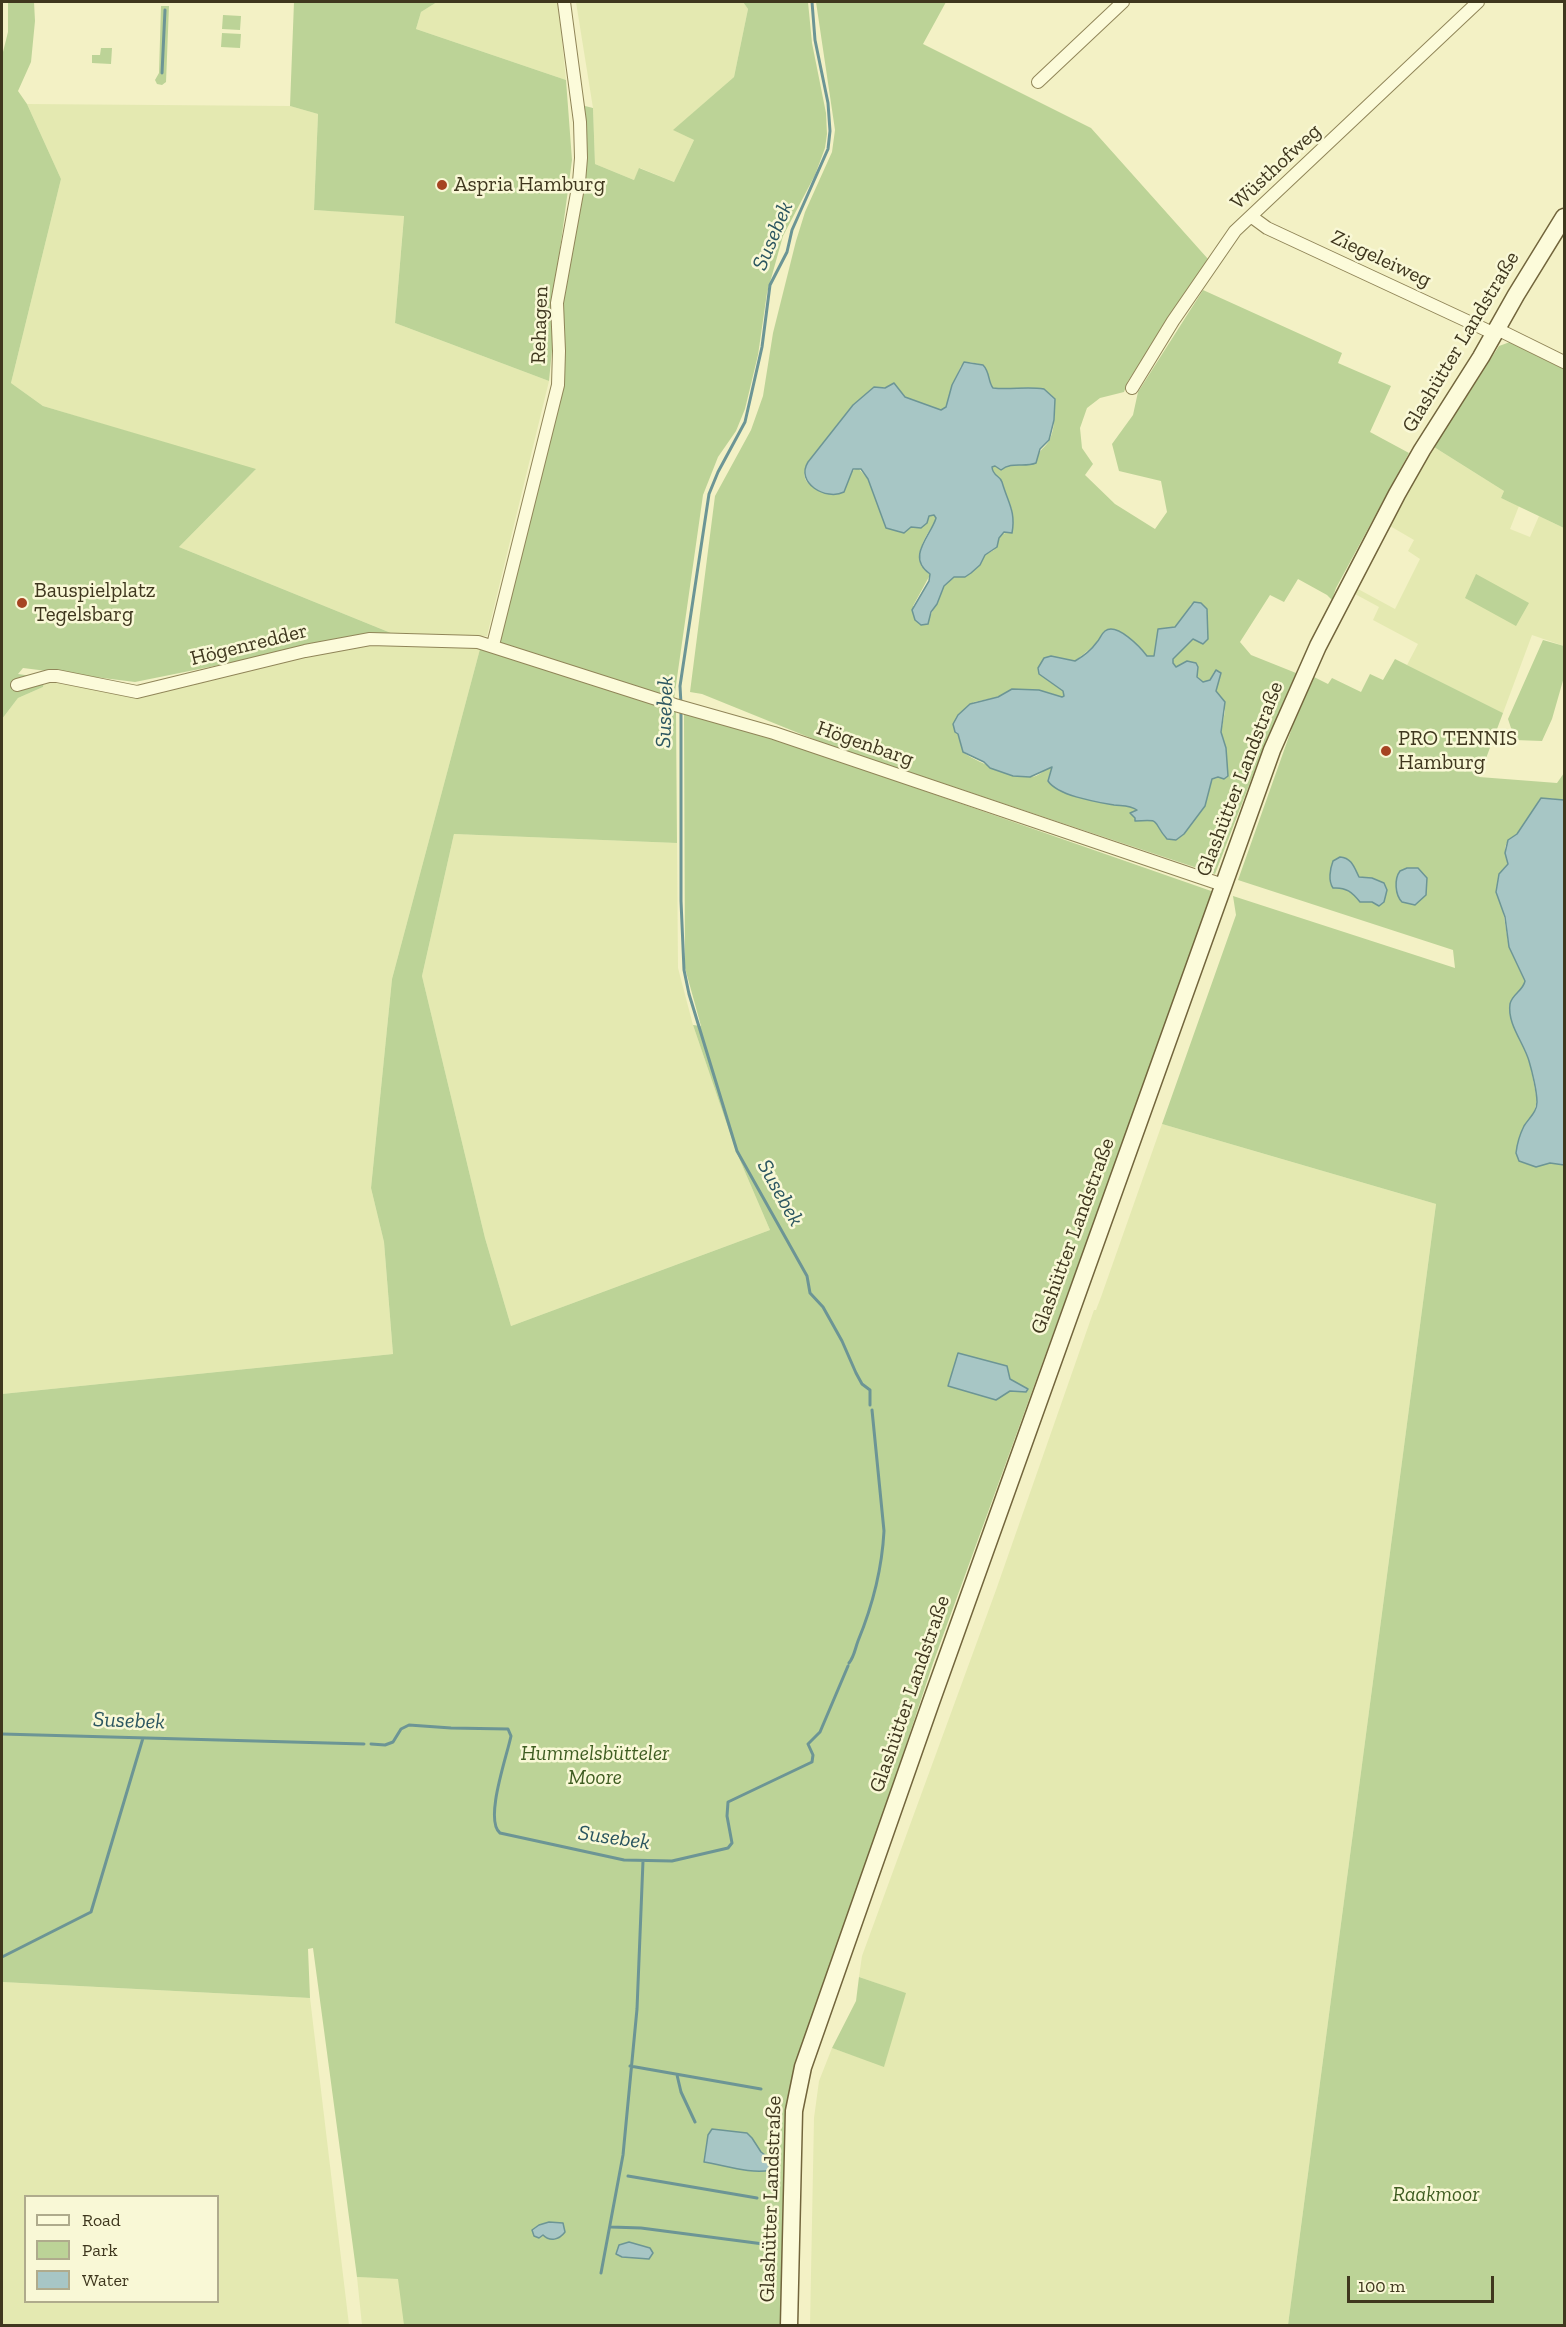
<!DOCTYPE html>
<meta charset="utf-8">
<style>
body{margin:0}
#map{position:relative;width:1566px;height:2327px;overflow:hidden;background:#f3f1c5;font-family:"Zilla Slab",serif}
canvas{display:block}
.frame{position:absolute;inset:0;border:3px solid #3f371e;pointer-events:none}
.legend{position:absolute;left:24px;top:2195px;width:195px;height:108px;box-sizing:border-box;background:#f9f8d6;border:2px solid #afab8c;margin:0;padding:8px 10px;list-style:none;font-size:18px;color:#3f371e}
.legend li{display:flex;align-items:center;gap:12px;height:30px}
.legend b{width:30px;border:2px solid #afab8c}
.scale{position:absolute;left:1347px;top:2276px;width:147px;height:27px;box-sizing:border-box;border:3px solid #3f371e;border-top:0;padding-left:8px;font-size:18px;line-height:21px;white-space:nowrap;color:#3f371e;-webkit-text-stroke:4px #f9f8d6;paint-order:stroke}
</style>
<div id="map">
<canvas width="1566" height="2327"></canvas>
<div class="frame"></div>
<ul class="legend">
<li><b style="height:8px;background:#fcfbda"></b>Road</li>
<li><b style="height:16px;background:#bcd397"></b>Park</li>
<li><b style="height:16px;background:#a7c6c5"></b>Water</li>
</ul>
<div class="scale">100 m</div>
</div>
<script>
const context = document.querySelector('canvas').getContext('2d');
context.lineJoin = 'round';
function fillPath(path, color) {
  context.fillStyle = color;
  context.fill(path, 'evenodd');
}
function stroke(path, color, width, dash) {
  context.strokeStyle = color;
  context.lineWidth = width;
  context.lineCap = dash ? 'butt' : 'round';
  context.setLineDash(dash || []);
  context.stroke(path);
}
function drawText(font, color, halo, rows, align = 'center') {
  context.font = font + ' "Zilla Slab",serif';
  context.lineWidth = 5;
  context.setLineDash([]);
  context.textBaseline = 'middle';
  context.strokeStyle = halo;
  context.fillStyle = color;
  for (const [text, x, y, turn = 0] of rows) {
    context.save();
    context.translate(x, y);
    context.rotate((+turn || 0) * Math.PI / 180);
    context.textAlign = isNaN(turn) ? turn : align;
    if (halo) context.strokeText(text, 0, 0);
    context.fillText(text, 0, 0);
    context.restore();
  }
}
fillPath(new Path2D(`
 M437 2H558L566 80 416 29 421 12Z
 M576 2H743L748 9 734 77 674 130 694 140 674 182 640 168 634 180 595 164 593 108Z
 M27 104 290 106 318 114 314 210 404 215 395 323 549 381 487 636 391 633 179 547 255 470 43 406 11 383 61 179Z
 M1434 447 1504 491 1501 498 1519 506 1510 529 1530 537 1539 516 1564 528V646L1532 635 1503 713 1407 665 1418 644 1373 620 1379 607 1355 594 1358 589 1395 609 1420 559 1408 551 1414 540 1390 526Z
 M382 641 471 646 480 649 392 979 371 1188 384 1242 393 1354 2 1394V719L18 698 43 687 45 678 137 690Z
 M454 834 677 843 678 968 693 1025 736 1151 770 1230 511 1326 485 1238 422 976Z
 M1162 1124 1436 1204 1288 2325 810 2326 814 2118 819 2081 832 2048 884 2066 905 1993 859 1977 862 1956 996 1590 1094 1310H1096L1101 1297Z
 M2 1982 310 1998 349 2325H2ZM26 2196H218V2302H26Z
 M357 2277 405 2279 411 2325H362Z`), '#e4e9b1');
fillPath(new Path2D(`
 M8 2H34L35 21 31 62 18 91 27 104 61 179 11 383 43 406 256 469 179 547 391 633H378L135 682 23 668 18 674 45 678 43 687 18 698 2 719V56L8 32Z
 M294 2H437L421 12 416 29 566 80 572 160 552 309V350L549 381 395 323 404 216 314 210 318 114 290 106Z
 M743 2H808L812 43 826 113 827 134 825 148 815 175 783 236 767 293 758 355 745 409 736 431 718 457 703 495 674 699 497 642 561 387V305L581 105 593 108 595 164 634 180 639 168 674 182 694 140 673 130 734 77 748 9Z
 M816 2H946L923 44 1091 128 1208 259 1128 381 1124 392 1100 398 1087 408 1080 428 1082 448 1093 464 1085 475 1115 504 1155 529 1167 512 1161 481 1119 471 1112 444 1133 415 1138 392 1203 290 1342 353 1338 363 1391 386 1370 432 1409 453 1336 588 1332 600 1327 595 1298 579 1284 602 1270 595 1240 642 1251 655 1296 673 1256 767 1215 874 828 745 702 694 690 692 715 496 751 430 763 396 773 333 796 241 805 212 832 152 835 130ZM970 362 983 365C989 372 989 384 993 388L1012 390 1018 388 1044 389 1055 399C1055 413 1055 427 1050 439 1046 448 1038 449 1037 460L1012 464 999 469 995 466 992 467C993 475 996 474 1000 480 1006 487 1005 500 1012 509L1008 532 1000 535 994 550 985 555 980 565 965 577H954L944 586 929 619 913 606 930 575C928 572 922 569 921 565 915 549 929 532 936 520L934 515 929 516 910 527 876 499 868 479 858 468 850 472 844 492C825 489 794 490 808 462L853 405 874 387 898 388 905 397 941 410 946 407 952 385 961 366ZM1191 604 1207 609 1208 638 1193 639 1173 659V663L1176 667C1184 664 1192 658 1198 667L1197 676 1203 682 1210 680 1214 672 1220 671 1216 691 1225 711 1221 732 1226 748 1228 776 1212 779 1205 806 1184 834 1176 840 1165 837 1156 822 1147 819 1137 821 1133 816 1137 810 1133 806 1089 799 1053 771 1052 767C1044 768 1040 777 1031 777 1017 778 973 761 963 752L958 734V715L974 702 998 697 1012 689 1047 692 1061 697 1064 696 1063 691 1042 676 1044 659 1051 656 1075 661 1096 644 1120 631 1140 647 1147 656H1155L1158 629 1175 627 1185 617Z
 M161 6H169L166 82 162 85 157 84 155 80 159 73Z
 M223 15 241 16 240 30 222 29Z
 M222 33 241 34 240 48 221 47Z
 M101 48H112L111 64 92 63V55H100Z
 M1510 342 1564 368V528L1501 498 1504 491 1434 447 1499 346Z
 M1476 574 1529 603 1516 626 1465 598Z
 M1543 640 1564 646V677L1552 719 1542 741 1515 740 1508 719Z
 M480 649 676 711 677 843 454 834 422 976 485 1238 511 1326 770 1230 736 1151 693 1025 701 1026 685 968 684 714 773 738 1214 892 933 1663 788 2103 785 2325H404L398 2279 357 2277 313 1948 308 1949 310 1998 2 1982V1394L393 1354 384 1242 371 1188 392 979Z
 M1395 659 1503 713 1479 777 1557 783 1564 773V800L1547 798 1539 800C1536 806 1522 829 1517 834 1512 839 1506 840 1505 849 1505 853 1507 859 1508 864L1502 870 1503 911 1509 947 1525 982 1524 987 1510 1002 1512 1020 1529 1059 1537 1100 1534 1112 1524 1127V1163L1536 1167 1550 1163 1564 1165V2325H1288L1436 1204 1162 1124 1236 915 1233 896 1455 968 1453 950 1238 880 1293 725 1314 677 1328 684 1332 678 1361 692 1370 674 1383 680Z
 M859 1977 906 1993 884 2067 832 2048 856 2001Z`), '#bcd397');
const water = new Path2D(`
 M964 362 983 365C990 372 988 382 993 388 1011 390 1027 386 1044 389L1055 399 1054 420 1049 440 1040 449 1036 463C1024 468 1012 461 1001 470L995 466 992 467C993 477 1000 475 1002 482 1008 503 1016 511 1012 533L1004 532 999 538 997 547 985 555 980 565 971 573 965 577H954L944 586 937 604 931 612 928 624 921 625 915 620 912 610 929 581 930 574C905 557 932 534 936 518L934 515 929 516 927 523 921 528 911 527 904 533 886 528 868 479 861 469H853L844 492C826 501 795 483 808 462L853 405 874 387 885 388 894 383 905 397 941 410 946 407 952 385Z
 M1194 602 1201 603 1207 609 1208 639 1203 644 1193 639 1173 659V663L1176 667 1187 661 1196 663 1198 667 1197 677 1203 682 1210 680 1216 670 1221 673 1216 691 1225 702 1221 732 1226 748 1228 776 1224 779 1218 777 1212 779 1205 806 1184 834 1176 840 1167 839C1151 821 1163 819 1135 821V818L1130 813 1137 810C1130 805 1123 806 1114 805 1097 802 1058 796 1048 781L1052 767 1030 777 1013 776 990 768 984 762 963 752 958 734 955 732 953 724 958 715 970 704 998 697 1012 689 1039 690 1062 697 1064 696 1063 691 1039 674 1038 668 1044 658 1051 656 1075 661C1082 657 1092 649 1097 642 1100 639 1101 634 1105 631 1117 622 1141 648 1147 656H1154L1158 629 1175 627Z
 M1541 798 1564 800V1165L1550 1163 1536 1167 1519 1161 1516 1153C1517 1144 1520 1134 1524 1126 1529 1118 1537 1112 1537 1102 1537 1092 1532 1071 1529 1061 1524 1043 1507 1024 1510 1004 1512 994 1523 991 1525 981L1509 947 1505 917 1496 892 1499 874 1508 864 1505 853 1508 840 1517 834Z
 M1340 857C1352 858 1354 867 1359 877L1372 878 1384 883 1387 890 1384 902 1379 906 1372 902H1360C1352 892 1346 887 1333 888 1328 881 1330 869 1333 861Z
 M1407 868H1418L1427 878 1426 895 1415 905 1402 902C1395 895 1394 879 1400 871Z
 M958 1353 1007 1366 1010 1379 1028 1389 1026 1392 1010 1391 996 1400 948 1386Z
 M712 2129 747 2133 752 2138 761 2152 765 2155 770 2170C754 2175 723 2165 704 2162L708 2135Z
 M549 2222 563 2223 565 2232C559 2240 550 2242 543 2235L539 2238 534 2236 532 2230 539 2225Z
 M629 2242 650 2248 653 2253 649 2259 622 2257 616 2254 619 2245Z`);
fillPath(water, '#a7c6c5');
stroke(water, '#6c9595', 1.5);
stroke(new Path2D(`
 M162 73 165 10
 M681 704 680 686 709 494 718 472 745 422 762 347 770 285 787 252 792 230 828 149 830 131 828 103 815 40 812 2
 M681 711V901L684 970 689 994 737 1151 807 1276 810 1293 823 1307 842 1341 856 1373 862 1384 870 1390V1405
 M849 1663C854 1657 855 1649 858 1641 872 1607 882 1569 884 1531L872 1410
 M2 1734 364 1744
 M371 1744 385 1745 393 1742 401 1729 409 1725 451 1728 508 1729 511 1736C507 1756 484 1820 500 1833L624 1860 672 1861 728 1848 732 1843 727 1816 728 1802 812 1762 813 1755 808 1744 820 1732 848 1666
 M2 1957 91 1912 143 1738
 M630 2066 761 2089
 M677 2075 681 2092 695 2122
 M628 2176 757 2198
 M611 2227 641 2228 771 2245
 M601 2273 623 2155 637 2009 643 1861`), '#6c9595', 3);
const street = new Path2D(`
 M1038 82 1123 2
 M1252 217 1267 228 1495 334
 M1497 329 1564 362
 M1132 388 1173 321 1235 231 1478 2
 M493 645 558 385 559 351 557 303 579 182 581 158 580 122 564 2
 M17 685 49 676H57L137 692 305 651 370 639 478 642 675 705 774 733 1223 885`);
const secondary = new Path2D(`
 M789 2326 794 2111 803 2067 931 1702 1272 750 1318 646 1397 494 1422 450 1481 357 1516 295 1564 217`);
stroke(street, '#908558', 14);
stroke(secondary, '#72653c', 19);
stroke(street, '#fcfbda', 12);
stroke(secondary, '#fcfbda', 16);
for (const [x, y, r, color] of [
 [442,185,6,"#a64422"],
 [22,603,6,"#a64422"],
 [1386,751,6,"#a64422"]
]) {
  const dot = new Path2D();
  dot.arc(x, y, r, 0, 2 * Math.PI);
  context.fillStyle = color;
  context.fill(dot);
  stroke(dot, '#f9f8d6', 2);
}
drawText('21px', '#3f371e', '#f9f8d6', [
 ["Wüsthofweg",1276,167,-43],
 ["Ziegeleiweg",1381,259,25],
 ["Rehagen",540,325,-88],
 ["Glashütter Landstraße",1461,342,-59],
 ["Högenredder",249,645,-14],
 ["Högenbarg",865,744,19],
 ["Glashütter Landstraße",1240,779,-69],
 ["Glashütter Landstraße",1073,1236,-70],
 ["Glashütter Landstraße",910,1694,-71],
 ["Glashütter Landstraße",771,2199,-88]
]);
drawText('21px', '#3f371e', '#f9f8d6', [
 ["Aspria Hamburg",454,185],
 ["Bauspielplatz",34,591],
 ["Tegelsbarg",34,615],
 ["PRO TENNIS",1398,739],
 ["Hamburg",1398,763]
], 'left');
drawText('italic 21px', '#3f5d22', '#f9f8d6', [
 ["Hummelsbütteler",595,1754],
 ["Moore",595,1778],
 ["Raakmoor",1436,2195]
]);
drawText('italic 22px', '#2c5660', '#f9f8d6', [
 ["Susebek",773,236,-67],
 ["Susebek",665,712,-88],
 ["Susebek",780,1193,61],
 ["Susebek",129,1721,2],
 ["Susebek",614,1838,8]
]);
</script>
